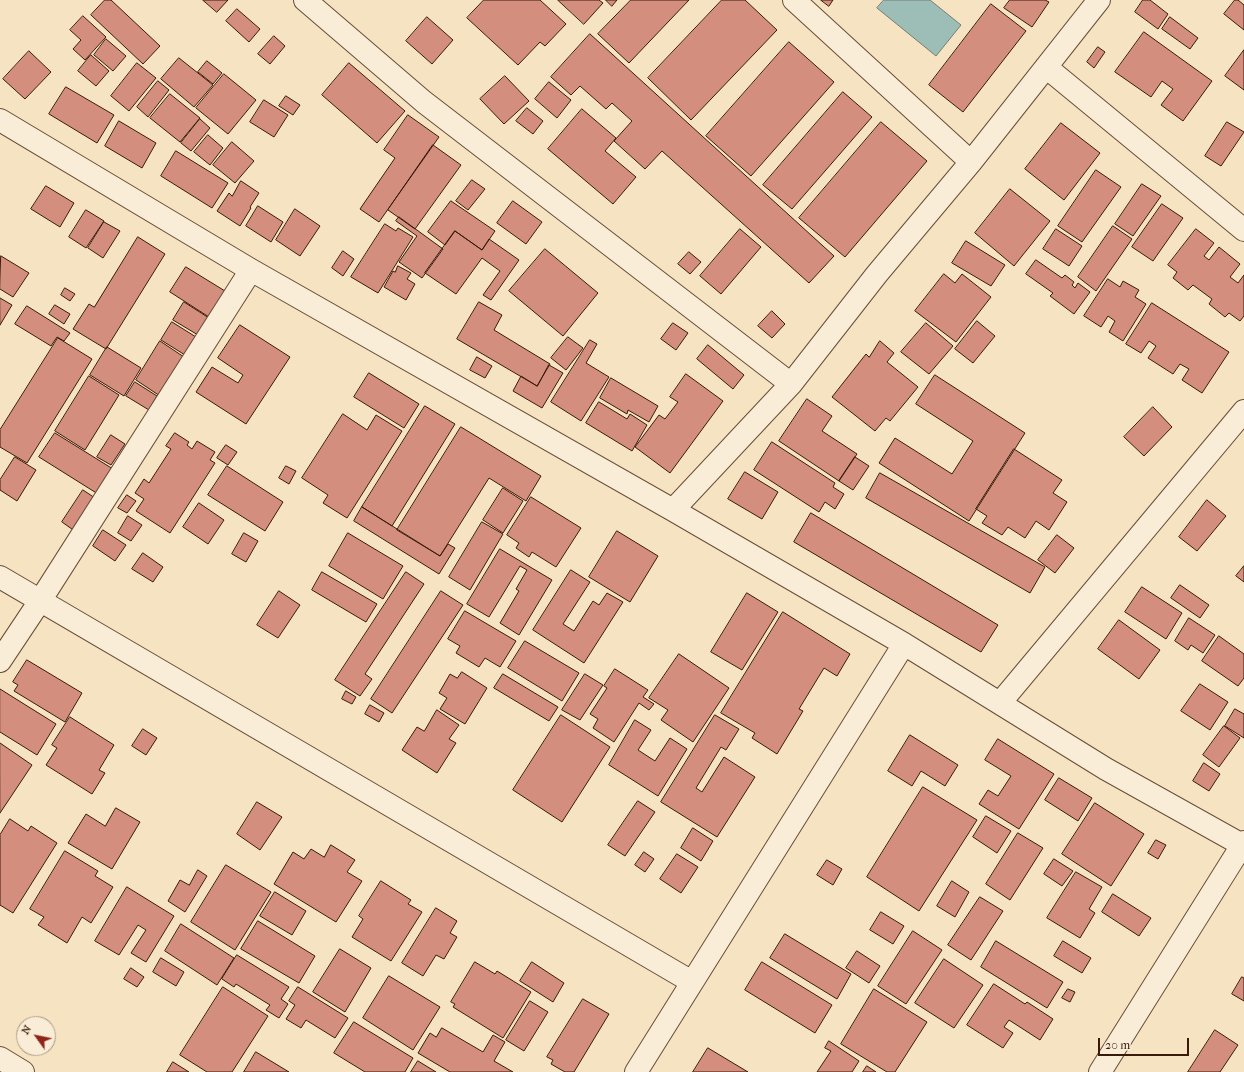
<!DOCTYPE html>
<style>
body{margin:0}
#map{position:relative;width:1244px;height:1072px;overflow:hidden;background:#f6e3c1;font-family:"IM FELL French Canon",serif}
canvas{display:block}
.north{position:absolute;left:16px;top:1016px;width:40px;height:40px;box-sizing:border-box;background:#f9edd7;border:1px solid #ad9985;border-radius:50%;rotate:303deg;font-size:11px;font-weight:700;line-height:16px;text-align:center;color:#3a1b0b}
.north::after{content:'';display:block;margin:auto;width:14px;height:18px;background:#8f2418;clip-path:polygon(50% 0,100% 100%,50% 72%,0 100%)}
.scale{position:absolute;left:1098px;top:1038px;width:91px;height:18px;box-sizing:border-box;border:2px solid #3a1b0b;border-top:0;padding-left:5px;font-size:12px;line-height:14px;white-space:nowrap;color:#3a1b0b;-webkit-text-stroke:3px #f9edd7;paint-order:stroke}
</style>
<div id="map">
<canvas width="1244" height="1072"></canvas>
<div class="north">N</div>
<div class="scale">20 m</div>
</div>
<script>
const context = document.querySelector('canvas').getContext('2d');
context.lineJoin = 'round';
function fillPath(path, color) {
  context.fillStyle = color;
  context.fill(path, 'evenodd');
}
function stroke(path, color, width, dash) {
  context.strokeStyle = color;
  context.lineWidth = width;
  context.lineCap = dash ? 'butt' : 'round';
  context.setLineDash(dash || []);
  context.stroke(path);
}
const water = new Path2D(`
 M884 0H930L961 25 936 56 877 8Z`);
fillPath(water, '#9dbdb7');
stroke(water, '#757c72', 1);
const building = new Path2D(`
 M105 0H111L160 46 143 64 91 15Z
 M203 0H228L217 12Z
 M484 0H540L566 24 545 46 540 42 518 65 467 18Z
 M558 0H599L603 3 584 24Z
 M606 0H617L612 6Z
 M631 0H689L629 63 598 34Z
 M722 0H745L777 30 691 120 648 78Z
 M821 0H833L829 6Z
 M1010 0H1045L1049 2 1032 27 1004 8Z
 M1143 0H1150L1168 14 1158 29 1135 12Z
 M1235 0H1238L1244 5V30L1224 14Z
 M991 4 1026 31 963 112 929 85Z
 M237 9 260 29 249 42 226 21Z
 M83 16 106 37 85 60 73 49 81 40 70 30Z
 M427 17 453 40 432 64 406 41Z
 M1170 17 1198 38 1190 49 1162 29Z
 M1144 32 1212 81 1183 121 1161 105 1173 89 1162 81 1151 97 1115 72Z
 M590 34 834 256 809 283 662 151 645 169 614 141 632 121 612 103 606 109 580 86 571 95 551 77Z
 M274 36 285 46 270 64 258 54Z
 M106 39 126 56 113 71 94 55Z
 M789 42 834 82 751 176 706 136Z
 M1098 47 1105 52 1094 68 1087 62Z
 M1244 50V90L1225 76Z
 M29 51 51 72 25 99 3 79Z
 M91 55 109 71 96 86 78 71Z
 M179 58 213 85 194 107 161 79Z
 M207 61 222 73 213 84 198 72Z
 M137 63 156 78 129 111 111 96Z
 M349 63 405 111 377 143 322 95Z
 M224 74 256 100 228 134 196 108Z
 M505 76 529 101 504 124 480 99Z
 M158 81 169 90 148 117 137 107Z
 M549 82 571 100 557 118 535 99Z
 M66 87 114 115 97 143 49 114Z
 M843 92 872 117 792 209 763 185Z
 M170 94 200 118 180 142 150 118Z
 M286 96 300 105 293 115 279 106Z
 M264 100 288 115 274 137 250 122Z
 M527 108 543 121 533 134 516 121Z
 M582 109 616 138 605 151 636 177 613 204 548 149Z
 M408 115 439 137 379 222 360 209 395 158 384 150Z
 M200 119 210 128 191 151 181 143Z
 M119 121 156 143 142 168 105 146Z
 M881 122 927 161 845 257 799 218Z
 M1227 122 1244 132 1221 166 1205 156Z
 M1061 123 1100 153 1064 200 1025 169Z
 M208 135 223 148 210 165 194 152Z
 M232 142 254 161 235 183 213 165Z
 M433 145 461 165 415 229 388 210Z
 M176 151 228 183 212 208 161 176Z
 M1096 170 1121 187 1082 242 1058 226Z
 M472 180 485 189 468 210 456 201Z
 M241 181 259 193 250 207 251 208 240 226 217 211 229 193 232 196Z
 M1142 184 1161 196 1133 236 1115 224Z
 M46 186 74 203 60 227 31 209Z
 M1010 189 1050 221 1014 266 975 233Z
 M451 201 495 231 482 250 455 231 445 245 428 232Z
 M513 201 542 222 526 244 497 223Z
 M1162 204 1183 218 1153 261 1132 247Z
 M258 206 283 222 271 242 246 226Z
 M295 209 320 226 300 256 276 240Z
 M86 210 104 221 86 248 69 237Z
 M399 217 443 249 422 278 399 262 417 236 396 221Z
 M104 222 120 231 103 258 88 248Z
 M385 224 396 231 398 228 413 237 378 293 351 277Z
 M1113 226 1132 239 1096 291 1078 277Z
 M740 229 761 247 721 294 700 276Z
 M1056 229 1082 246 1069 266 1043 249Z
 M1196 229 1214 243 1204 256 1209 260 1219 247 1240 264 1230 277 1238 283 1244 275V316L1240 321 1229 313 1225 317 1209 304 1212 299 1193 285 1188 290 1173 278 1177 272 1168 265Z
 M455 231 482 250 489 239 519 260 491 300 483 295 500 271 482 258 456 294 425 273Z
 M138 237 165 254 106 349 73 329 89 304 94 307Z
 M966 241 1005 265 991 286 952 263Z
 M545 249 598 293 563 336 509 291Z
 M343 251 354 259 343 276 332 268Z
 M689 252 701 262 690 274 678 264Z
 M1 256 29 273 13 297 0 289Z
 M1036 260 1062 278 1065 275 1074 282 1072 285 1075 288 1078 283 1090 292 1074 314 1050 296 1053 293 1026 274Z
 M398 266 411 273 407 279 415 284 406 300 384 287 393 271 395 272Z
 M186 267 225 291 209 317 170 292Z
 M944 274 955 283 962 274 991 297 956 342 915 311Z
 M1108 279 1120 287 1123 281 1139 290 1135 297 1146 304 1123 341 1109 332 1115 321 1108 316 1101 327 1084 316Z
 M65 288 75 294 70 301 61 295Z
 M0 298 12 305 0 325Z
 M184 302 209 318 198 335 173 320Z
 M479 302 502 315 494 330 550 364 537 386 457 339Z
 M1152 303 1229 352 1202 393 1182 380 1189 369 1180 364 1173 374 1148 358 1156 346 1149 341 1141 353 1126 344Z
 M55 305 70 314 64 324 49 314Z
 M27 306 70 333 64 341 57 337 51 346 15 324Z
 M772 311 785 324 772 338 758 326Z
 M977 321 995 336 973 363 955 349Z
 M172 322 196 337 185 355 161 340Z
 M673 323 688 333 676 350 661 339Z
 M926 323 953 346 929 374 901 352Z
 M240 325 290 357 246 424 196 392 212 367 238 383 243 375 218 358Z
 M568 337 583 348 566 370 551 358Z
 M58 338 92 359 27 463 0 447V430Z
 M590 340 597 344 586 363 609 377 581 421 551 402Z
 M160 341 184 357 160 396 136 380Z
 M880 341 894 353 887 362 918 387 890 421 886 418 875 431 832 397 866 354 869 357Z
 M708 345 744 375 733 389 697 359Z
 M107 347 141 368 124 396 90 375Z
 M477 357 492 366 485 378 470 370Z
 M549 365 563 373 542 408 513 391 521 376 537 386Z
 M369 373 419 404 404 428 354 397Z
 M686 374 723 401 670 473 635 447 659 415 665 419 678 402 670 397Z
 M935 375 1025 433 969 521 879 463 895 438 952 474 973 441 916 404Z
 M89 376 119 395 85 450 55 431Z
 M611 378 658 406 649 422 628 410 627 414 600 398Z
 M135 382 157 396 149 410 126 396Z
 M807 399 832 416 822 431 857 454 839 481 779 441Z
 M599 402 627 419 630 414 647 425 632 451 586 423Z
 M425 406 455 424 392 526 362 507Z
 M1153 407 1172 427 1144 456 1124 437Z
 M343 414 367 430 376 415 402 431 347 518 323 503 328 495 302 478Z
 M461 427 541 476 526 501 489 478 440 556 397 530Z
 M55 433 113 469 98 494 39 457Z
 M175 433 189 442 187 445 192 449 197 441 215 452 210 460 215 463 170 533 136 511 144 499 135 493 144 479 149 483 171 449 166 446Z
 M111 435 125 444 111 465 97 457Z
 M772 442 835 483 833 487 844 494 835 509 825 502 819 512 754 470Z
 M226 445 237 452 228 465 217 458Z
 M1014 449 1062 480 1053 493 1067 502 1049 530 1036 521 1025 538 1008 527 1002 535 982 523 987 516 976 509Z
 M15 457 36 470 17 501 0 490V480Z
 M855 457 869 466 853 490 839 481Z
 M227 466 283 502 265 531 208 495Z
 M286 466 296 471 289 484 279 478Z
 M745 472 778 492 762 519 728 499Z
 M880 473 1045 567 1030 593 866 498Z
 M503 488 523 501 503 533 483 520Z
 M83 490 98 500 76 532 62 522Z
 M127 495 136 501 127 513 118 508Z
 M531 497 581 528 556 567 532 552 529 557 516 548 519 543 507 535Z
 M1207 500 1226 516 1197 551 1179 537Z
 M199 503 224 520 208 544 183 527Z
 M362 507 440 556 448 544 455 548 439 574 354 521Z
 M811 513 998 625 981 652 794 542Z
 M128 516 142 525 131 541 118 533Z
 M482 522 503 534 470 590 449 577Z
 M103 530 126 545 115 561 93 546Z
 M617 531 658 556 630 602 589 577Z
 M244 533 258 541 246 562 232 554Z
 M348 533 403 566 383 599 329 566Z
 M1057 535 1074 548 1055 573 1038 560Z
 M500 549 552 580 519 635 500 623 519 591 516 589 527 570 520 566 489 617 467 604Z
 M143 553 163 567 153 582 132 569Z
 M1244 566V582L1236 576Z
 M571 570 590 582 563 624 574 631 593 601 599 605 607 593 623 602 584 663 533 630Z
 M322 572 377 604 366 622 312 590Z
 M406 572 424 584 365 674 372 679 360 696 335 680Z
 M1180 585 1209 605 1200 618 1171 598Z
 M1142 587 1182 613 1166 639 1125 612Z
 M279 591 300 605 278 638 257 625Z
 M441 591 463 605 392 713 371 699Z
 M747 593 778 612 742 670 711 652Z
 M465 611 516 641 500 667 485 658 479 667 456 653 460 646 448 639Z
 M783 612 850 654 837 676 824 668 799 709 803 711 777 754 752 738 755 733 721 713Z
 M1189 618 1215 635 1203 653 1191 645 1188 650 1175 641Z
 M1119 620 1160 650 1139 679 1098 649Z
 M1219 636 1244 654V678L1238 686 1202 661Z
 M525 641 579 673 562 701 508 668Z
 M679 654 729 688 693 742 661 720 668 710 649 698Z
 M27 660 82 693 65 722 14 691 18 685 13 682Z
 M615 669 648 690 643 697 654 704 649 710 639 703 614 742 593 728 598 719 590 714 607 688 604 686Z
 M462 672 487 688 465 724 440 709 447 698 439 693 450 674 457 678Z
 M503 674 558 707 549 721 494 688Z
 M585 674 603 685 580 720 562 710Z
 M1200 684 1228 702 1210 730 1181 711Z
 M0 689 56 724 37 755 0 732Z
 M346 691 356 697 352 704 342 699Z
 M370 705 384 713 379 722 365 714Z
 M1235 709 1244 714V738L1225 726Z
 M437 710 459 725 449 739 456 743 437 773 402 750 417 727 424 731Z
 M561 715 610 747 562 822 513 790Z
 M715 715 739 729 726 750 721 747 696 788 702 792 724 757 755 777 717 837 661 802Z
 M70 717 114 745 99 770 105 773 92 794 46 765 57 748 52 745Z
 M635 720 651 730 638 750 655 761 670 738 687 749 658 796 609 765Z
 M1224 726 1240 738 1219 767 1203 755Z
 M143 729 157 738 146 755 132 746Z
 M910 735 958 765 945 786 921 771 912 786 888 771Z
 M998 739 1054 774 1019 829 979 804 988 790 998 796 1011 776 985 760Z
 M0 743 32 765 0 813Z
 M1204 763 1220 774 1209 791 1193 781Z
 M1059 778 1092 798 1078 821 1045 800Z
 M923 787 977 820 919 911 867 877Z
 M638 801 655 812 625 856 608 845Z
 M257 802 282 817 260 850 237 834Z
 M1095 803 1144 834 1111 886 1062 854Z
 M116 808 140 822 112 869 68 843 86 814 105 826Z
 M986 816 1011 831 997 853 973 837Z
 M10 819 28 831 31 826 57 843 13 913 0 905V835Z
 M693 828 713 841 701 861 681 848Z
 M1018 833 1043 848 1010 900 986 884Z
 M1156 840 1166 845 1158 859 1148 853Z
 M331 845 355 860 347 872 362 881 336 922 274 884 293 852 304 859 311 849 324 857Z
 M65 851 98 871 95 876 113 887 91 923 82 917 67 943 38 925 44 917 30 909Z
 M644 852 654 859 645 872 635 865Z
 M677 854 698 867 681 893 660 879Z
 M1054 859 1073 871 1062 886 1044 874Z
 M827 860 842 869 833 885 817 875Z
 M226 865 271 892 235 950 191 922Z
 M198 870 207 876 185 912 168 901 180 880 189 885Z
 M1076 872 1102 887 1089 909 1095 913 1080 938 1047 918Z
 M381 881 411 900 408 904 422 912 391 961 352 937 363 919 359 916Z
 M952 881 969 892 955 917 937 906Z
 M127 887 174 916 146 962 131 953 146 930 138 925 119 955 95 941Z
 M275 892 306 911 292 935 260 916Z
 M1113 894 1151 918 1139 936 1102 912Z
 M980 897 1003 911 971 960 948 945Z
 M436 908 457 921 450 933 457 937 444 959 436 955 423 976 402 963Z
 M881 912 904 926 893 944 870 930Z
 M258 921 315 956 299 983 241 949Z
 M181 924 234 958 217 985 165 951Z
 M913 931 942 950 906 1004 878 986Z
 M785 934 851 974 837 999 770 958Z
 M996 941 1063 982 1047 1008 981 967Z
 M1063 941 1091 958 1082 973 1054 956Z
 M340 949 371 968 345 1012 313 992Z
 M857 951 880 966 869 983 846 968Z
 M237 955 289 987 281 999 288 1004 279 1018 266 1010 270 1005 236 984 234 987 222 979Z
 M161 958 184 972 176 986 153 972Z
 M944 959 983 985 954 1028 915 1003Z
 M475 962 495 974 497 971 531 992 503 1038 453 1007 455 1004 451 1002Z
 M532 962 564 983 553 1002 520 981Z
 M762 962 832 1005 815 1033 745 990Z
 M131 968 144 977 137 987 124 979Z
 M389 976 440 1007 413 1050 363 1018Z
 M1242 977 1244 978V1001L1232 994Z
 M994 984 1025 1004 1027 1002 1053 1019 1040 1040 1009 1020 1004 1027 1013 1033 1003 1048 967 1025Z
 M223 987 268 1016 232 1072H207L180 1055Z
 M298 987 348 1018 335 1038 306 1020 301 1028 286 1019 295 1005 289 1001Z
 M874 989 927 1022 895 1072H887L841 1044Z
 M1068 989 1075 992 1070 1002 1062 998Z
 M583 999 609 1014 574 1072H565L551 1064 553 1060 547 1057Z
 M530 1001 548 1012 524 1051 506 1040Z
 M354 1022 413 1058 405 1072H365L334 1053Z
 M442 1028 483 1052 493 1035 505 1042 494 1061 513 1072H450L418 1053 430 1033 436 1037Z
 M1215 1030 1238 1045 1220 1072H1188Z
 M829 1041 859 1061 852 1072H817L831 1051 825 1048Z
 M708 1048 748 1072H693Z
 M256 1052 289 1072H244Z
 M418 1061 436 1072H411Z
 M173 1062 189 1072H167Z
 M867 1066 876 1072H863Z`);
fillPath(building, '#d38e7e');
stroke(building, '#3a1b0b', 1);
const street = new Path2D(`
 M305 0 424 102 791 384
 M794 0 971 162
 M1046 67 1244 230
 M0 120 251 270 673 510 904 644 1106 769 1244 846
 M673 510 791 384 877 274 971 162 1099 0
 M0 577 692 982
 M0 661 40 601 251 270
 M1000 703 1244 411
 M0 1058 23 1072
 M636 1072 904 644
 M1100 1072 1244 842`);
stroke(street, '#694d38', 24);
stroke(street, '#f9edd7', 22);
</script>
